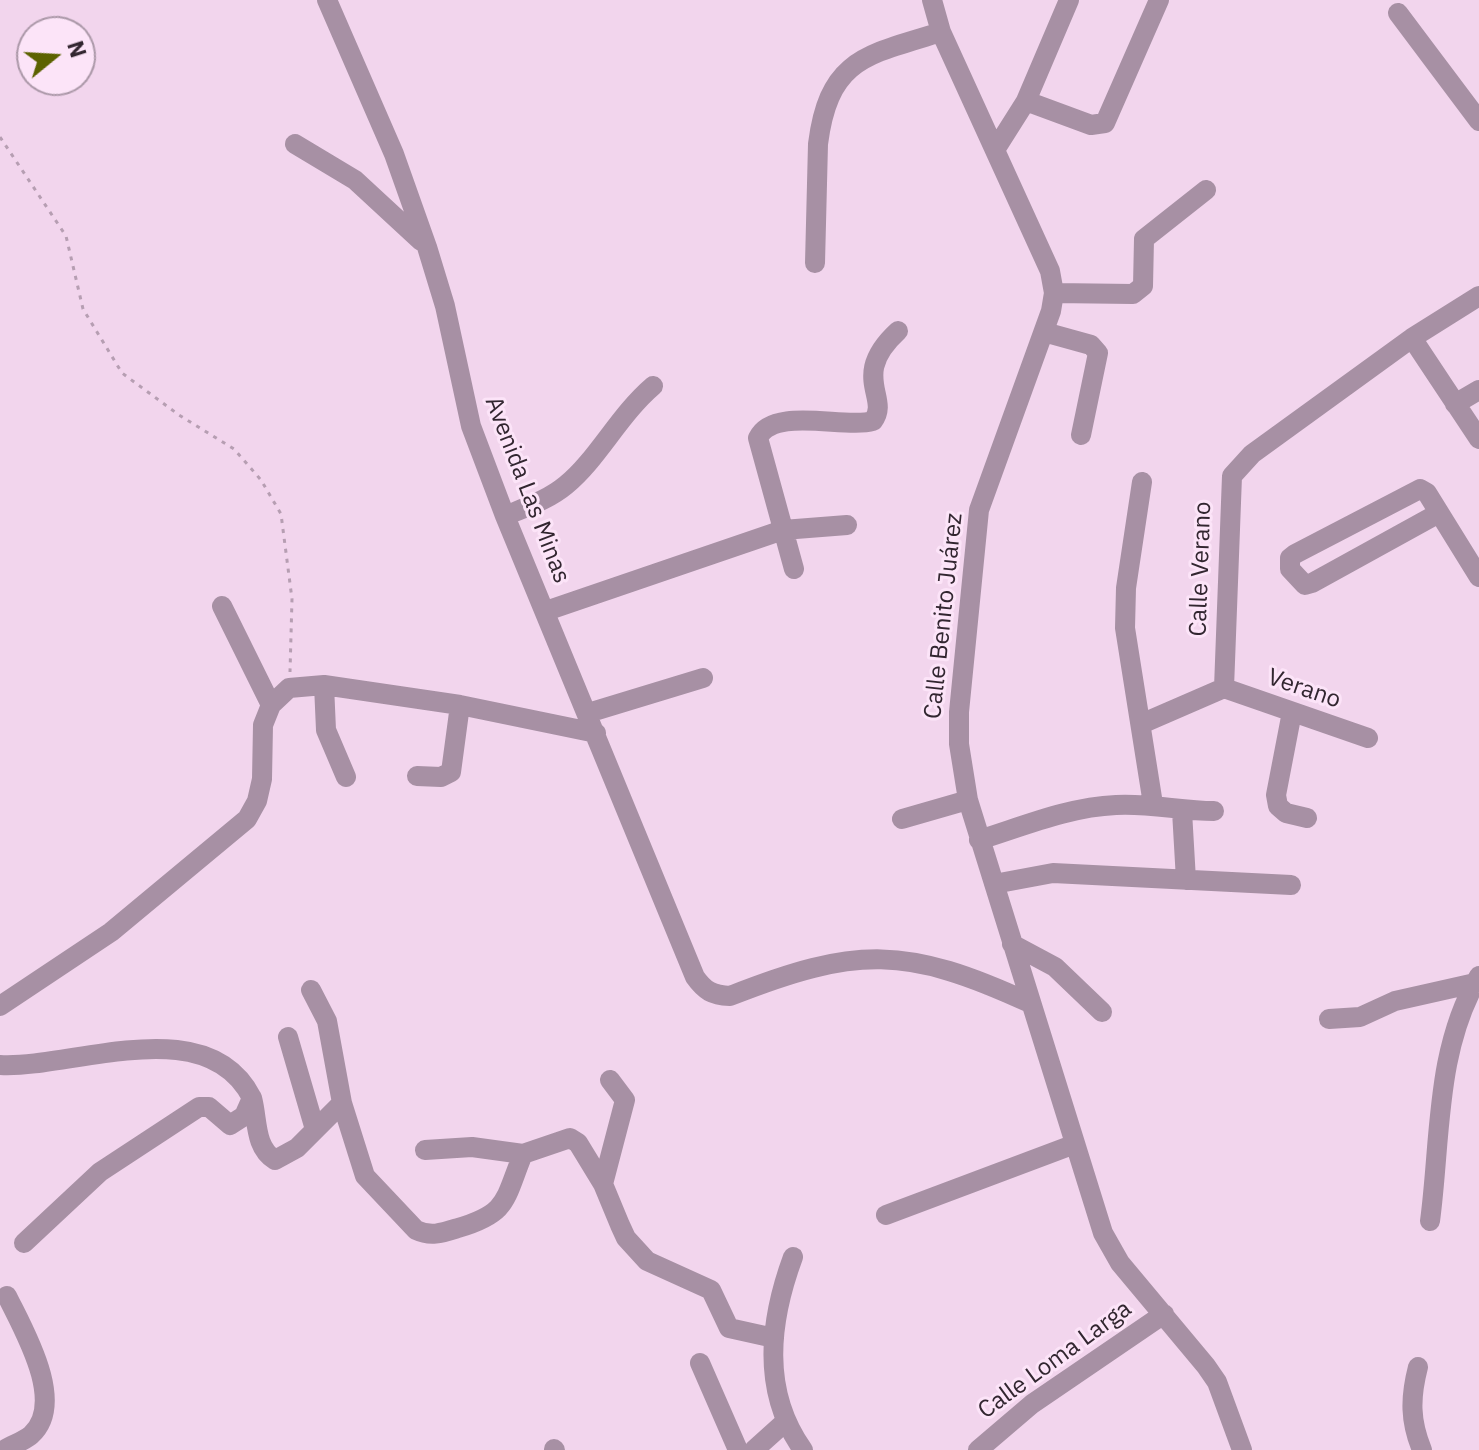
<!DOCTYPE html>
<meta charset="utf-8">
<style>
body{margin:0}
#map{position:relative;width:1479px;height:1450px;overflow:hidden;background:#f2d5ed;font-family:"IBM Plex Sans",sans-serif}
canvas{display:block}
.north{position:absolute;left:16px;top:16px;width:80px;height:80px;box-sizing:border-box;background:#fce4f8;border:2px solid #ab98a8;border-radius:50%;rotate:72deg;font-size:22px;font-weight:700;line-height:32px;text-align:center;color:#322630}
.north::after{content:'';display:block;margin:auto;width:28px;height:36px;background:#5c6200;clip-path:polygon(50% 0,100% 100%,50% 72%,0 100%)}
</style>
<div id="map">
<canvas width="1479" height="1450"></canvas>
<div class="north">N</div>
</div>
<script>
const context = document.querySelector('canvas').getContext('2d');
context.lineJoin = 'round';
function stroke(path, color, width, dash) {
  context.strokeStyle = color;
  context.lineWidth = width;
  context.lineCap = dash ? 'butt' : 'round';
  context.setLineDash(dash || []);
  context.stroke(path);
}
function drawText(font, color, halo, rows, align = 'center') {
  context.font = font + ' "IBM Plex Sans",sans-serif';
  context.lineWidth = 6;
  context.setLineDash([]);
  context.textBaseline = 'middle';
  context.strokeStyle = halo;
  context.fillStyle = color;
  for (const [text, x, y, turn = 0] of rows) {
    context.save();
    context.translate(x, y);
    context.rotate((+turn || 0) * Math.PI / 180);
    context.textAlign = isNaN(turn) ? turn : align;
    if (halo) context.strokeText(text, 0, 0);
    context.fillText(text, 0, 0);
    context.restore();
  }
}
stroke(new Path2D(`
 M0 137 66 236 83 309 122 373 179 415 234 449 261 480 281 514 292 599 290 672`), '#b69eb2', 3, [4, 6]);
stroke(new Path2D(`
 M327 0 394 154 427 247 445 306 471 426 505 516 695 977C705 991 712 995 730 996 857 946 906 946 1030 1003
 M932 0 941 32 1050 271 1054 293 1051 311 979 510 959 712V744L968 800 1103 1233 1120 1263 1206 1366 1217 1382 1242 1450
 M1398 13 1479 121
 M1026 101 1091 125 1105 123 1159 0
 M295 144 355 180 421 241
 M995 150 1026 101 1069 0
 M815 263 818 144C829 57 868 55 941 32
 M1054 293 1133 294 1143 286 1144 239 1206 190
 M1044 332 1091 345 1098 353 1081 435
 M1412 338 1479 439
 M1455 404 1479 390
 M1142 482 1126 588 1125 628 1153 804
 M1439 513 1312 583 1305 585 1290 569V558L1295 554 1420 489 1427 493 1479 577
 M505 516C526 507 548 500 566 485 597 460 619 415 653 386
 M794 569 758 438C773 406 845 429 873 421 891 398 849 376 898 331
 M222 606 271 705
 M546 611 783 530 847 525
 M324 685 326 730 346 777
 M1224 688 1232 476 1252 454 1412 338 1479 296
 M1224 688 1368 738
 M1292 712 1276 795 1278 806 1286 813 1307 818
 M588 713 703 678
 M1141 724 1224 688
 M417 776 441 777 451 772 460 705
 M1182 811 1186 880
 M902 819 968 800
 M979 840C1024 826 1069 807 1116 805 1150 803 1181 811 1214 811
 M994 884 1053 873 1291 885
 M1012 944 1055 967 1102 1012
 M0 1006 111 932 247 819 257 801 262 779 263 725 271 705 289 688 324 685 460 705 596 733
 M1329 1019 1360 1017 1395 1001 1475 983
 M288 1037 314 1126
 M0 1065C73 1069 207 1009 252 1098L244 1116 230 1125 209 1107H199L100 1172 24 1243
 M610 1080 625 1100 603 1184 620 1225 626 1238 647 1261 711 1290 729 1328 774 1338
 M252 1098C258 1120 254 1147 275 1160L297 1148 342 1103 327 1021 311 990
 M342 1103 365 1176 416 1230C431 1237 442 1233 458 1228 509 1213 504 1200 523 1154
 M425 1150 472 1147 523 1154 570 1138 578 1143 603 1184
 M886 1215 1075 1144
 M1430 1221C1441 1139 1435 1050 1479 976
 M793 1257C769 1322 761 1391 803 1450
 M700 1363 738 1450
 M1418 1367C1410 1398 1410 1421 1422 1450
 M554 1449 555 1450
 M4 1450C12 1445 24 1441 31 1435 67 1403 23 1329 7 1296
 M754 1450 784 1423
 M978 1450 1032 1404 1164 1314`), '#a790a4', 20);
drawText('24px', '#322630', '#fce4f8', [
 ["Avenida Las Minas",527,490,69],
 ["Calle Verano",1201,569,-88],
 ["Calle Benito Juárez",944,616,-84],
 ["Verano",1304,689,19],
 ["Calle Loma Larga",1055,1360,-36]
]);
</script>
